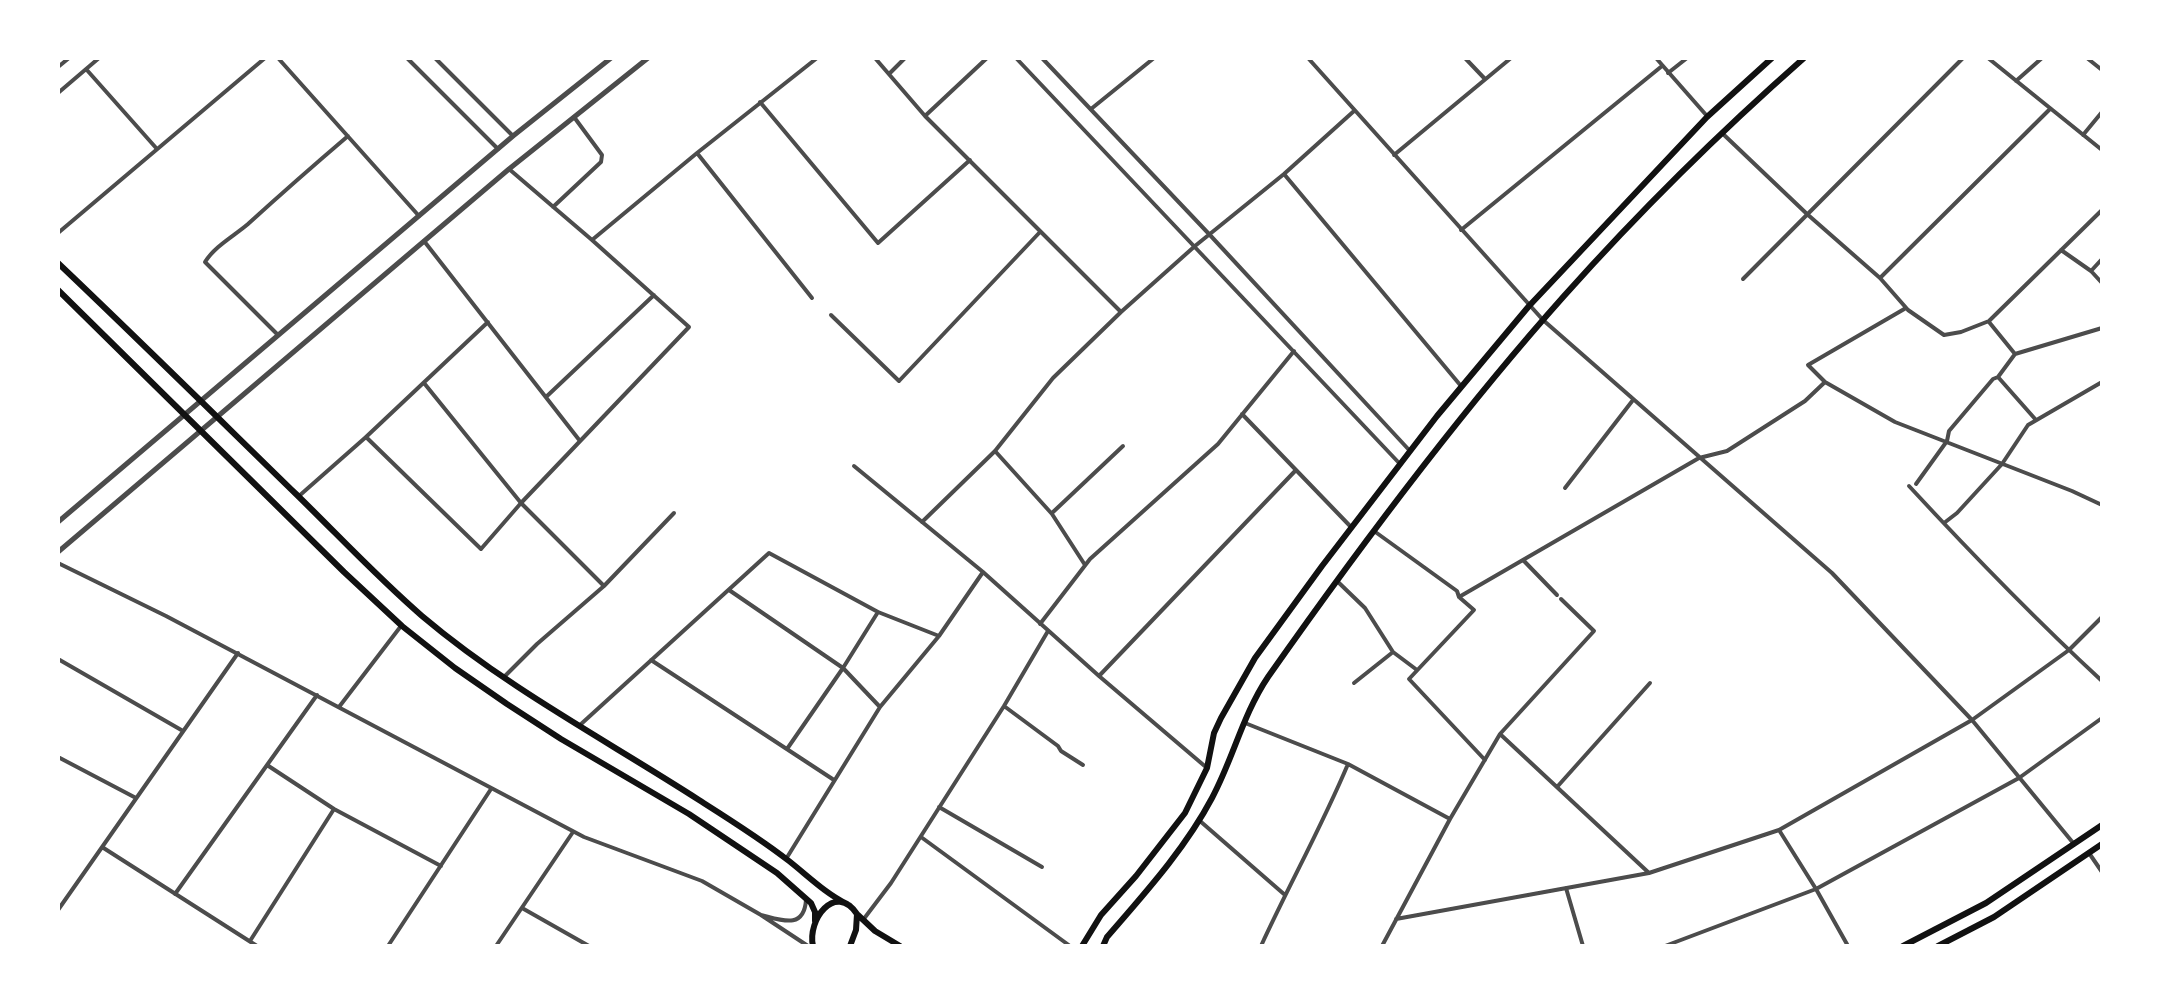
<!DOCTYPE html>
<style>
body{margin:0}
#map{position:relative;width:2160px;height:1004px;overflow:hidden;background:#fff;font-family:Signika,sans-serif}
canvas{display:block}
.frame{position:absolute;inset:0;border:60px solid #fff;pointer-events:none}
</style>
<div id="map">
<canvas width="2160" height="1004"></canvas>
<div class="frame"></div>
</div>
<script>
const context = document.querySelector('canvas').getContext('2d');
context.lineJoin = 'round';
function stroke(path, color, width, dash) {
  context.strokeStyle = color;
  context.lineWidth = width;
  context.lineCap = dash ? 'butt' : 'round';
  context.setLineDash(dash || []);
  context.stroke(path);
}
stroke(new Path2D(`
 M278 58 419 216
 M407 58 498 149
 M435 58 513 136
 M875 58 925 116 1121 312
 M1016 58 1400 464
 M1042 58 1209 234 1410 451
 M1308 58 1543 320 1832 573 1972 720 2074 844
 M1465 58 1485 79
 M1656 58 1707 116
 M1988 58 2102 150
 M2087 58 2102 70
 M58 67 69 58
 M86 69 157 149
 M890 73 905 58
 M1668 73 1687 58
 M2016 81 2042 58
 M58 93 99 58
 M760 102 878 243 970 160
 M1091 109 1154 58
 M925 116 987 58
 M1722 133 1807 214 1880 278 1908 310 1944 335 1961 332 1989 321 2102 210
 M2083 135 2102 112
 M697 153 812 298
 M1394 155 1511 58
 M509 169 592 240 697 153 817 58
 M1284 174 1461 386
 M553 207 601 162 602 155 574 117
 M1461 230 1662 66
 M58 233 265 58
 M424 241 580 441
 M2061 250 2091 271 2102 283
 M2091 271 2102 259
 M1880 278 2050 109
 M1743 279 1963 58
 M1906 308 1808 365 1825 382 1895 422 2072 491 2102 505
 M831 315 899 381 1040 232
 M1989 322 2015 354
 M278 335 205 262C215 246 234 236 248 224 281 194 314 165 348 136
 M1998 377 2036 420
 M424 383 521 503 604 586
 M546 397 654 295
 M1242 414 1351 527
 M366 437 481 549 521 503 689 327 592 240
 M995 451 1052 514 1085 565
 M854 466 983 572 1099 676 1207 768
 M1916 484 1947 441 1949 431 1993 379 1998 377 2015 354 2102 328
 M1909 486C1971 553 2035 619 2102 681
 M1565 488 1633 400
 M299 496 366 437 488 322
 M1052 513 1123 446
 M922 522 995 451 1053 378 1121 312 1195 246 1284 174 1354 111
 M1944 523 1957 513 2002 464 2028 425 2102 382
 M1374 531 1457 591 1459 597 1474 610 1409 679 1485 760
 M1524 561 1557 595
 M58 563 166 616 584 837 702 881 761 915
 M1337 581 1365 608 1393 652 1417 670
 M729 590 843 668 880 707
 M1459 597 1699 458 1727 451 1805 401 1825 382
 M1040 624 1090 559 1218 444 1294 351
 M58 659 183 731
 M651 660 834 780
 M1099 676 1296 470
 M504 677 537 644 604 586 674 513
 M1354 683 1393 652
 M1004 706 1058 746 1061 751 1083 765
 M339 707 401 626
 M1245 723 1348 764 1450 819
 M580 725 769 553 878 612 939 636
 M1500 734 1649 873
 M787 749 843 668 878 612
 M58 757 136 798
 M267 765 334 809 441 866
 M1557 787 1650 683
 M939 807 1042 867
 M1200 821 1285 895
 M1779 830 1816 889 1848 946
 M921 837 1070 946
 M102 847 257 946
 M2089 853 2102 872
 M786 859 880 707 939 636 983 572
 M1566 888 1583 946
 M175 894 317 695
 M806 900C804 930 781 920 761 915L808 946
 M522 908 589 946
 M58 910 238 653
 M1396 919 1649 873 1779 830 1972 720 2069 650 2102 617
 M863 920 891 883 1004 706 1048 631
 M250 941 334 809
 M388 946 491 789
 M496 946 573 832
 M1261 946C1289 885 1322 826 1348 764
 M1382 946 1450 819 1500 734 1594 631 1561 599
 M1665 946 1816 889 2019 778 2102 718`), '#4c4c4c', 4);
stroke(new Path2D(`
 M58 522 513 136 611 58
 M58 552 509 169 648 58`), '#4c4c4c', 5);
stroke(new Path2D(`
 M58 263C138 339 217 417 296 494 338 535 378 578 422 616 507 688 606 740 699 800 729 819 761 839 789 861 808 876 825 893 847 904
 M58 290 344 572 402 626 455 668 507 704 561 739 689 814 777 873 811 903 815 912V921
 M858 915 875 931 900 946
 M813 946C807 920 835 882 857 914L856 930 850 946
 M1082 946 1101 915 1136 876 1185 813 1207 768 1214 733 1221 718 1255 658 1322 566 1437 416 1529 306 1707 117 1772 58
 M1103 946 1107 937C1145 893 1185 849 1212 798 1233 759 1243 714 1268 677 1360 546 1457 416 1564 296 1639 212 1720 132 1804 58
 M1903 946 1986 903 2102 825
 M1938 946 1994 917 2102 844`), '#111', 6);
</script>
